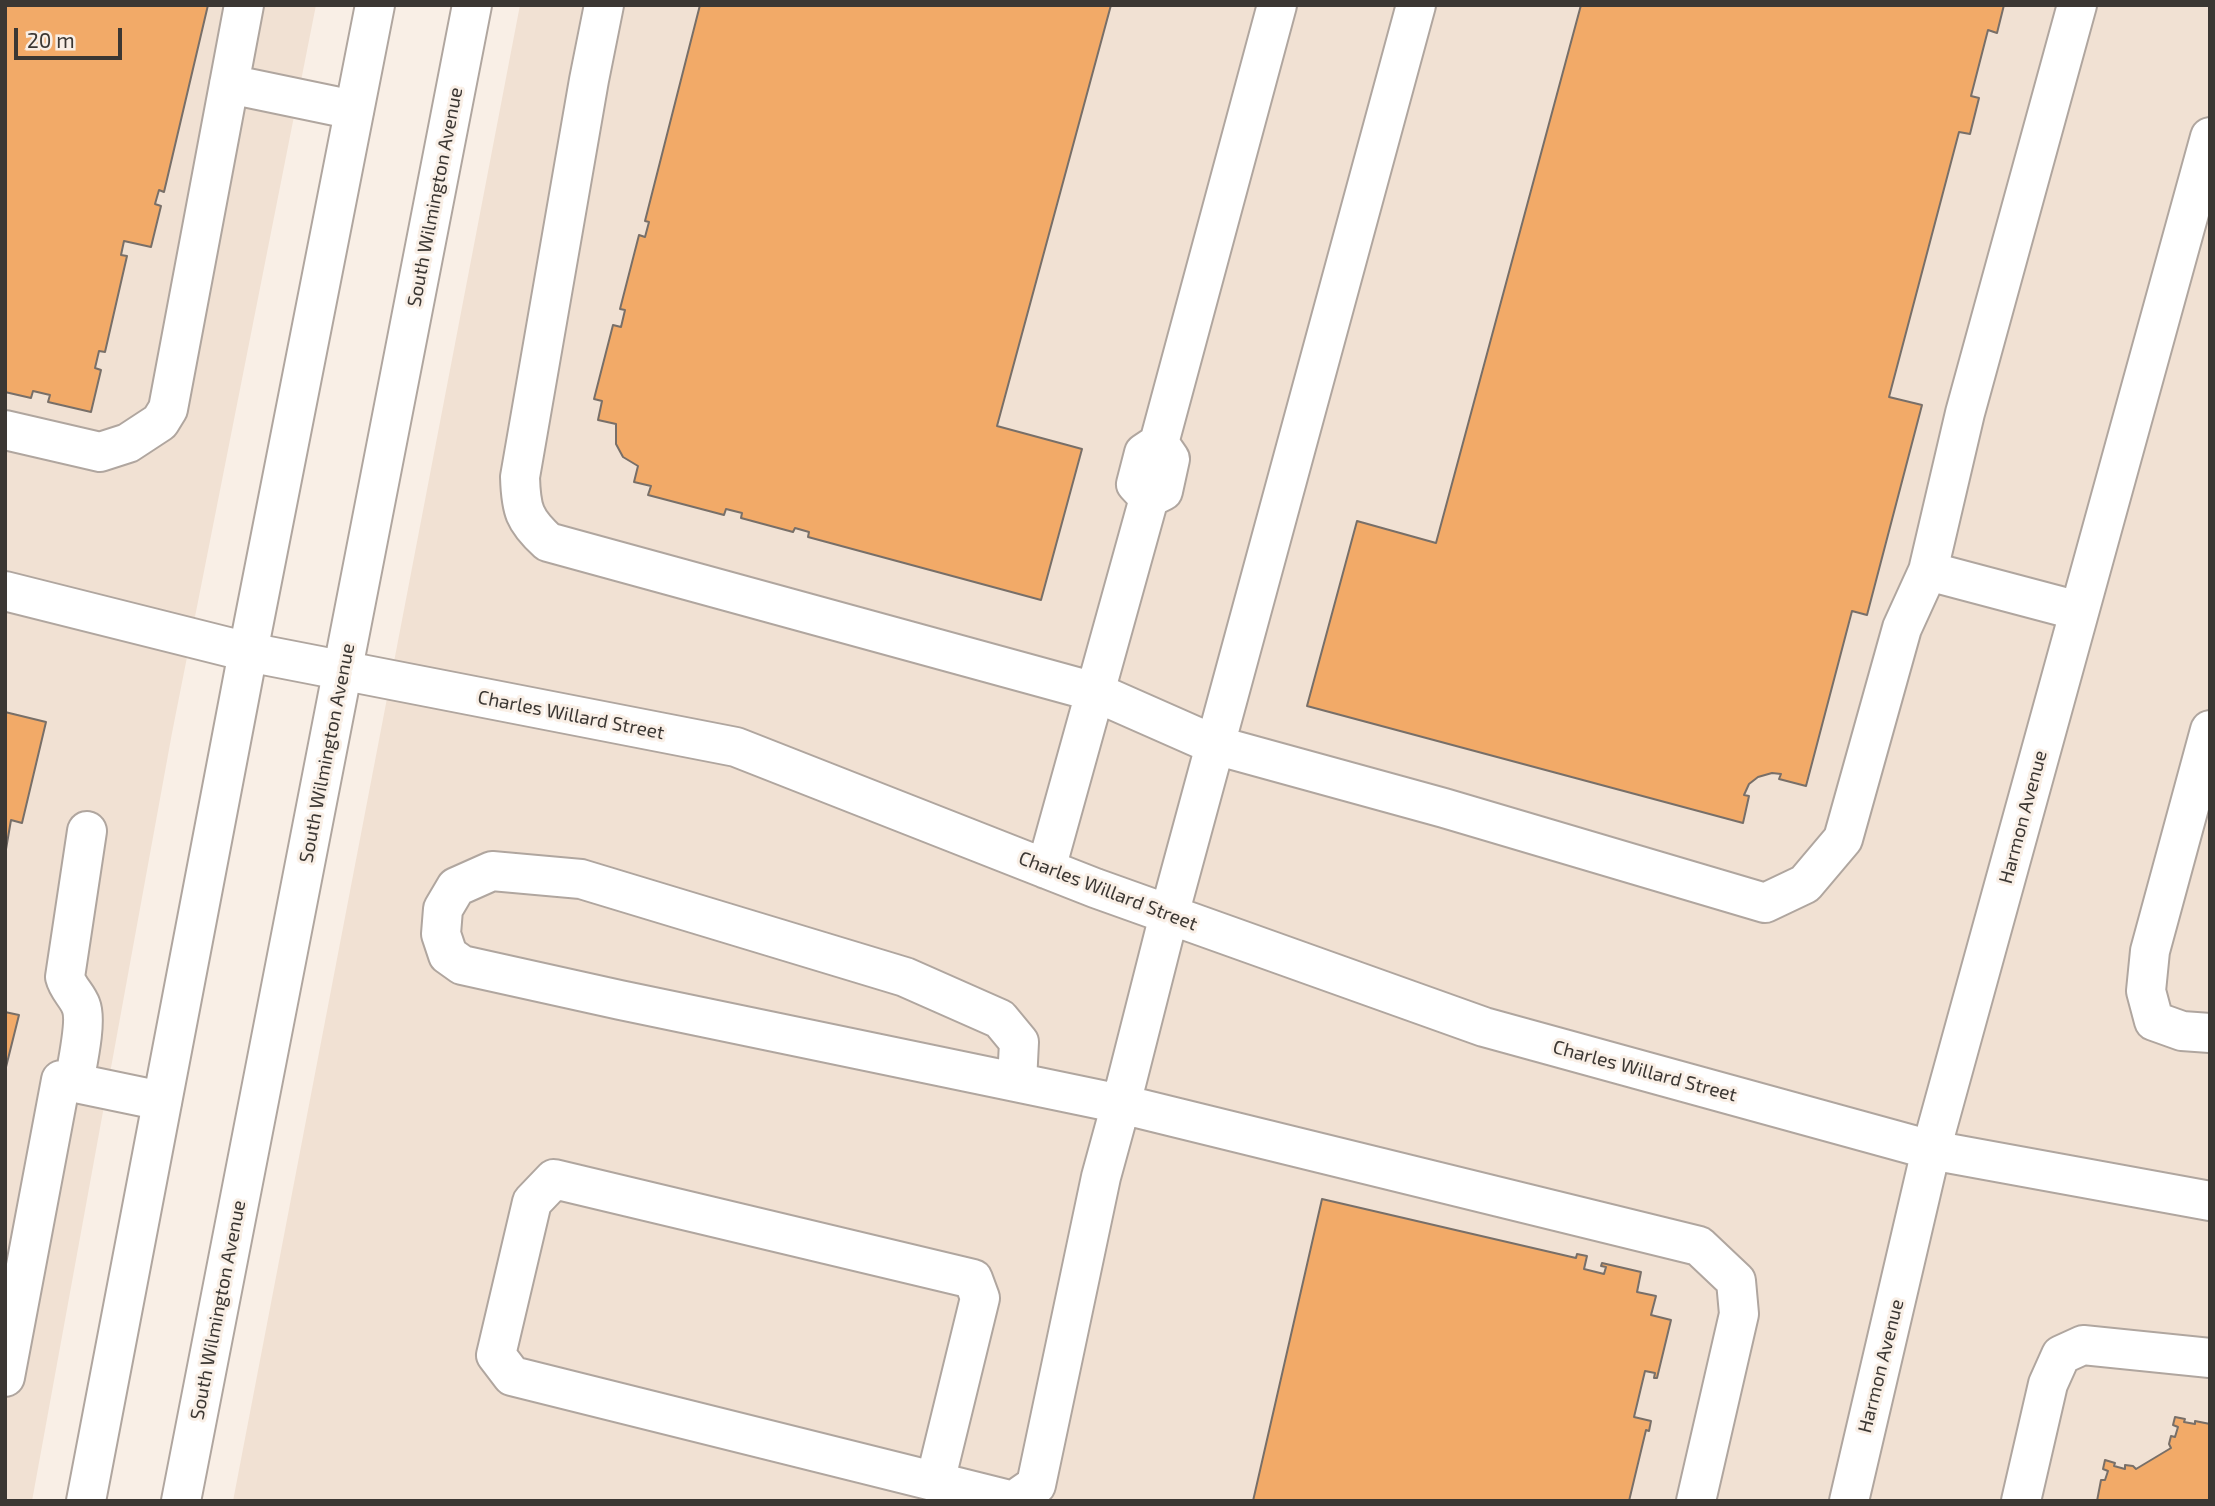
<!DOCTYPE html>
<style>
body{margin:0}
#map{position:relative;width:2215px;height:1506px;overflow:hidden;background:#f9efe6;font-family:"Exo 2",sans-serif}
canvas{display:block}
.frame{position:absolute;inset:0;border:7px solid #3b3733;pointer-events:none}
.scale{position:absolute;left:14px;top:28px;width:108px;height:32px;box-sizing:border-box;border:4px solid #3b3733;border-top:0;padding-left:9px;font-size:21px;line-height:24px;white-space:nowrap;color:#3b3733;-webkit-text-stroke:5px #f9efe6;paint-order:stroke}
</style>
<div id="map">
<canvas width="2215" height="1506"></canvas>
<div class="frame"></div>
<div class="scale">20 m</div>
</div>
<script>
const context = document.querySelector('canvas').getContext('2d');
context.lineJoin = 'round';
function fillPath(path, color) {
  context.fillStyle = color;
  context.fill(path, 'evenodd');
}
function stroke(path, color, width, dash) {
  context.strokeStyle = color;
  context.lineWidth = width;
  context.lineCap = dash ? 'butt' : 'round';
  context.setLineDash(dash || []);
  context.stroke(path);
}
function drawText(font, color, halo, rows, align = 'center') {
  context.font = font + ' "Exo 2",sans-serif';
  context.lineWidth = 6;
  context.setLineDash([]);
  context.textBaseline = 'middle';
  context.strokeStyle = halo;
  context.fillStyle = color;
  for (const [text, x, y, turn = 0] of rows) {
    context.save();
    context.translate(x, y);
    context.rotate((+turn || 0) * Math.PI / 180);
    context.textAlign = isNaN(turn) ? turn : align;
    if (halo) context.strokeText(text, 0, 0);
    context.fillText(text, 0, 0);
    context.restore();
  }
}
fillPath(new Path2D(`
 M5 5H316L172 733 32 1501H5Z
 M520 5H2210V1501H233Z`), '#f1e1d3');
const building = new Path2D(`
 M5 5H208L164 192 159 190 155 204 161 206 151 247 124 241 121 255 127 256 105 352 99 351 95 368 101 370 91 412 48 402 50 395 33 391 31 398 5 392Z
 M700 5H1111L997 426 1082 449 1041 600 808 537 809 532 795 528 793 532 741 518 742 513 726 509 724 515 648 495 651 486 634 482 638 466 623 457 616 444V424L598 420 602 401 594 399 613 325 621 327 625 310 620 309 639 235 645 237 649 222 645 221Z
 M1581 5H2004L1997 33 1988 30 1971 96 1979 98 1970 134 1959 132 1889 397 1922 405 1867 615 1852 611 1806 786 1779 779 1781 774 1772 773 1758 777 1749 784 1744 795 1749 796 1743 823 1307 706 1357 521 1436 543Z
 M5 712 46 722 22 823 11 820 5 855Z
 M5 1012 19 1015 5 1071Z
 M1322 1199 1576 1258 1577 1254 1587 1256 1584 1269 1604 1274 1606 1267 1601 1266 1602 1263 1641 1272 1637 1292 1656 1296 1651 1315 1671 1320 1657 1378H1654L1655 1373 1645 1371 1634 1417 1651 1421 1649 1431 1646 1430 1629 1501H1253Z
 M2175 1417 2185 1419 2184 1422 2195 1424V1421L2210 1424V1501H2097L2101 1480H2105L2108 1471 2103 1469 2105 1460 2115 1463 2114 1466 2125 1469V1465L2133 1466 2136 1469 2171 1448 2169 1444 2171 1436 2175 1437 2178 1427 2173 1425Z`);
fillPath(building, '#f2aa68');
stroke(building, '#786f68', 2);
const minor = new Path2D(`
 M604 5 589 80 520 477C521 510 524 520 548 542L1095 692 1215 745 1444 808 1765 903 1805 884 1843 839 1902 628 1928 571
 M1416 5 1169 915 1121 1104 1699 1246 1736 1281 1739 1314 1696 1501
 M2077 5 1965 413 1928 571 2079 611
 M229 84 354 110
 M5 430 100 452 128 443 160 422 168 409 244 5
 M1159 443 1277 5
 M5 591 248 652 736 747 1095 888 1484 1027 1931 1150 2210 1201
 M2210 730 2150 951 2146 991 2154 1021 2182 1031 2210 1033
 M1046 869 1149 498 1163 491 1170 459 1159 443 1144 453 1136 484 1149 498
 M74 1083C77 1065 87 1021 81 1006 77 995 68 989 65 977L87 831
 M5 1377 61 1080 162 1101
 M935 1482 980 1298 973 1279 554 1179 532 1202 496 1355 512 1376 1013 1501 1036 1485 1101 1177 1121 1104 620 1000 462 965 448 955 441 934 443 909 456 887 492 871 581 879 905 977 1000 1019 1019 1042 1017 1082
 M1849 1501 1931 1150 2210 137
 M2021 1501 2048 1384 2061 1355 2083 1345 2210 1358`);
const major = new Path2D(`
 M86 1501 248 652 375 5
 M181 1501 472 5`);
stroke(minor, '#b0a69f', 42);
stroke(major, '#b0a69f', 42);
stroke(minor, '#fff', 38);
stroke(major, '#fff', 38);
drawText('19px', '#3b3733', '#f9efe6', [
 ["South Wilmington Avenue",435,197,-79],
 ["Charles Willard Street",571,715,11],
 ["South Wilmington Avenue",327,753,-79],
 ["Harmon Avenue",2023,817,-75],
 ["Charles Willard Street",1108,891,21],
 ["Charles Willard Street",1645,1071,15],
 ["South Wilmington Avenue",218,1310,-79],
 ["Harmon Avenue",1881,1366,-76]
]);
</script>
